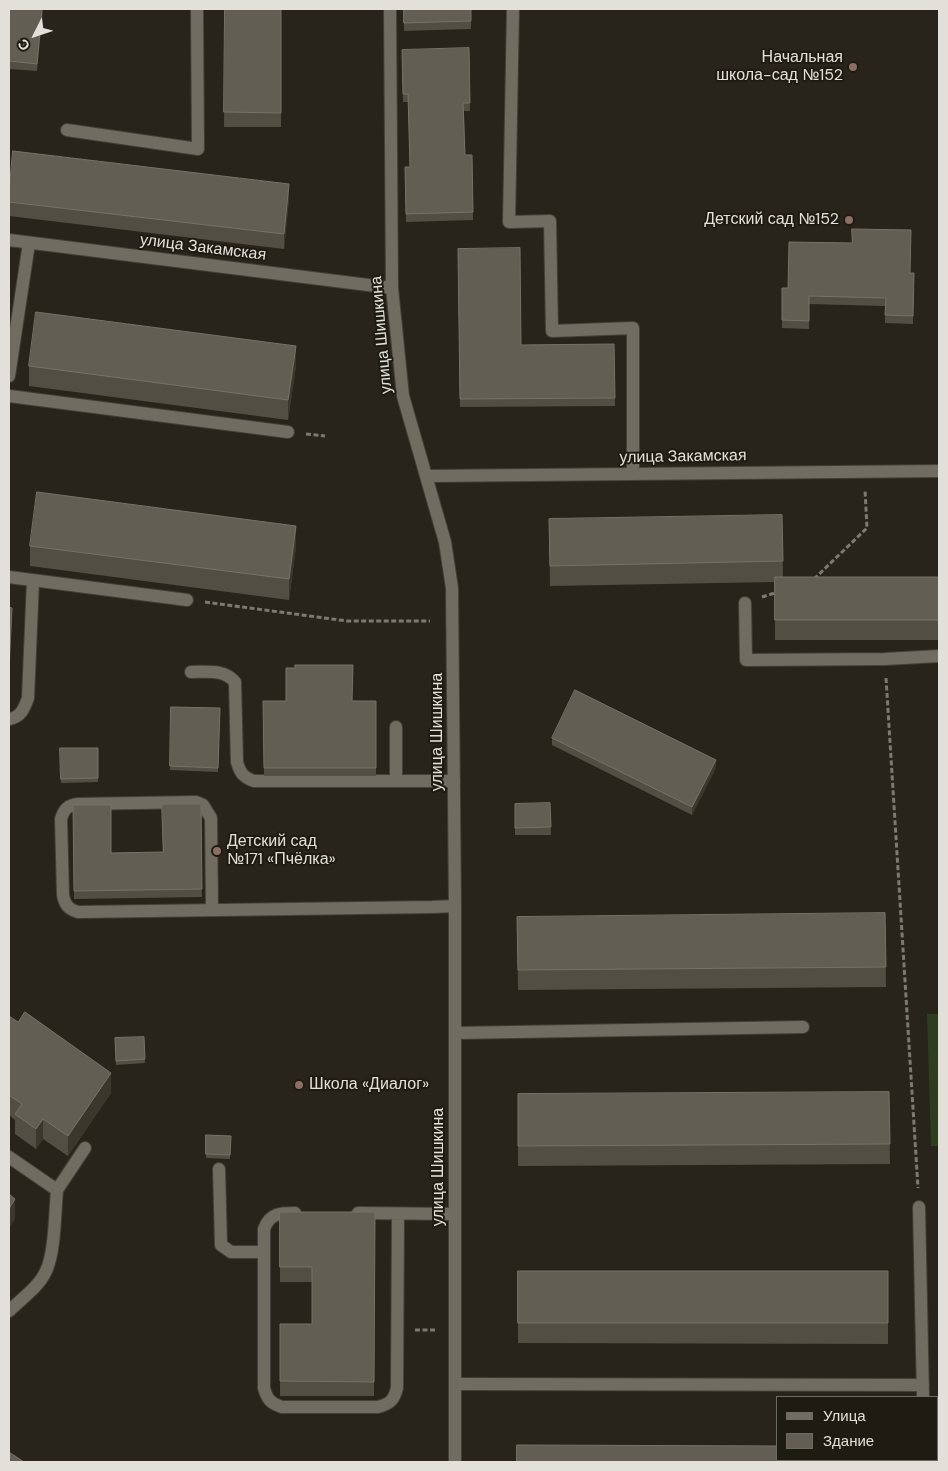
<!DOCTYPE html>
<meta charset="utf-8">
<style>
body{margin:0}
#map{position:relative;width:948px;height:1471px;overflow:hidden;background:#28241b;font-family:"DM Sans",sans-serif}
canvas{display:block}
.frame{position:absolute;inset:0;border:10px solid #e3e0da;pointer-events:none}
.legend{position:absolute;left:776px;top:1396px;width:162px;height:65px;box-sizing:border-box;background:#1e1b12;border:1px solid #6d6a62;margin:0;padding:6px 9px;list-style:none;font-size:15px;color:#e3e0da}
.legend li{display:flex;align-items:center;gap:10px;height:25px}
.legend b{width:25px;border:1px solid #6d6a62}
.north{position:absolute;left:10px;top:10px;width:50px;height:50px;-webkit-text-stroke:4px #1e1b12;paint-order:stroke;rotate:229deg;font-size:14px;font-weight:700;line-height:20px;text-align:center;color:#e3e0da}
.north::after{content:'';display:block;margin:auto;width:18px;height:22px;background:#e3e0da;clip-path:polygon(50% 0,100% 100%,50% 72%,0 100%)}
</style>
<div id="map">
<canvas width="948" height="1471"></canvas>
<div class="frame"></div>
<ul class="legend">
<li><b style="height:6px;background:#706c62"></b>Улица</li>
<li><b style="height:14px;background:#625e54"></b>Здание</li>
</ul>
<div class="north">С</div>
</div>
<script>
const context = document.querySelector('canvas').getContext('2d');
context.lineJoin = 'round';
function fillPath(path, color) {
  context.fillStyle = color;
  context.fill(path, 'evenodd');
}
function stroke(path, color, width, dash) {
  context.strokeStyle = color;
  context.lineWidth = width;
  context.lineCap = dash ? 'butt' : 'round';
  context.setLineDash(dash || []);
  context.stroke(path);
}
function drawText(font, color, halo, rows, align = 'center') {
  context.font = font + ' "DM Sans",sans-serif';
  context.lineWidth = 4;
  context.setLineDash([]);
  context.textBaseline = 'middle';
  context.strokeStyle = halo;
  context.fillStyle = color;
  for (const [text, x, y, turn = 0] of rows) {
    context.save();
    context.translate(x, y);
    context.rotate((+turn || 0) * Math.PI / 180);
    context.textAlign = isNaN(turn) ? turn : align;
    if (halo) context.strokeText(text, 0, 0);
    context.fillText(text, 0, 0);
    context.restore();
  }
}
fillPath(new Path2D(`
 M927 1014H939V1146H931Z`), '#2e3d1f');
const lane = new Path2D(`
 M513 9 509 222 550 221 552 331 633 328V474
 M67 130 198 149 197 9
 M9 376 29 243
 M9 396 288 432
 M9 577 187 600
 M745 603 746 660 885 659 939 656
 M191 672C207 672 224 669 235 682L237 762C240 773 243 777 254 781H454
 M9 719C21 717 24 709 28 698L33 580
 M396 781V727
 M212 910 211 818 203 805 196 802 78 804C68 805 64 809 61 819L63 895C65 905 68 909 78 912L432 907 455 906
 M456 1033 803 1027
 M9 1157 57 1190 85 1148
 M219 1169 221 1245 231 1252H264
 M919 1207 923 1397
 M295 1213C280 1213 270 1213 264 1229V1388C267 1399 270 1403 282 1407H378C390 1404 394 1400 397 1388L398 1214
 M358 1213 455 1214
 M9 1311C21 1299 39 1287 46 1271 55 1253 55 1211 57 1190
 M455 1384 923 1385
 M918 1462 919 1460`);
const street = new Path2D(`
 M9 240 392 288
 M428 476 939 471`);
const secondary = new Path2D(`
 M390 9 392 288 403 396 445 542 452 588 455 906V1462`);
stroke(lane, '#434039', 14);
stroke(street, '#434039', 14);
stroke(secondary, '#434039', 14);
stroke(new Path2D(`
 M306 434 325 436
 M814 579 867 528 865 490
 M762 597 778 592
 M205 602 347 621H430
 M886 678 918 1188
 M415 1330H435`), '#7c7971', 3, [5, 2.5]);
stroke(lane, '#706c62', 12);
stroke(street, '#706c62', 12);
stroke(secondary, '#706c62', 12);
fillPath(new Path2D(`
 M9 9H43L37 71 9 69Z
 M225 9H281V127H224Z
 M404 9H471V29L404 31Z
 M469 48 470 111H464L465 155H472L473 220 406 222 405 167H410L408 102H403L402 50Z
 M9 192 289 199 284 249 9 216Z
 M852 243 910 273H914L913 324 885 323V306L809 304V329L782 328V288H788Z
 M458 249 521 345 614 344 615 406 460 407Z
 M29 366H296L288 420 29 386Z
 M782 515 783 577H939V640H775V582L550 586 549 519Z
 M30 546H296L289 600 30 566Z
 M263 701H376V776H264Z
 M171 707 220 708 218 772 170 770Z
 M552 738 716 768 692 815 552 745Z
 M60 748H98V782L61 783Z
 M550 803 551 835H515V804Z
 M201 804 202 897 74 899 73 805 111 853 163 852Z
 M885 913 886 987 518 990 517 917Z
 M9 1016 111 1093 68 1156 43 1139 36 1149 15 1134V1120L9 1115Z
 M144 1037 145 1063 116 1065 115 1038Z
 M889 1092 890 1164 518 1166V1094Z
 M206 1135 231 1136 230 1159 206 1158Z
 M280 1212H375L374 1396H280V1324H312V1282H280Z
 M518 1271H888V1344L518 1343Z`), '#524e44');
fillPath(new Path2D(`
 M42 9H43L37 71V64Z
 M289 184V199L284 249V234Z
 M296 346V366L288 420V400Z
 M296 526V546L289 600V579Z
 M12 608V622L9 683V668Z
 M716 760V768L692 815V807Z
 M111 1073V1093L68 1156V1136Z
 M43 1119V1139L36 1149V1129Z
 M15 1199V1219L9 1229V1209Z`), '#3b372d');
const building = new Path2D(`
 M9 9H42L37 64 9 61Z
 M225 9H281V113L224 112Z
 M404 9H471V21L404 23Z
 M469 48 470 103H463L465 155H472L473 212 406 214 405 167H410L408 94H403L402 50Z
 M13 151 289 184 284 234 9 202V192Z
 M852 229 911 230 910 273H914L913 316 885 315 886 298 809 296V321L782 320V288H788L789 242 852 243Z
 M520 248 521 345 614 344 615 398 460 399 458 249Z
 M36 312 296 346 288 400 29 366Z
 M37 492 296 526 289 579 30 546Z
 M782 515 783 561 550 566 549 519Z
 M775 577H939V620H775Z
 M9 607 12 608 9 668Z
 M295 665H353L352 701H376V768H264L263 701H286V668H295Z
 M575 690 716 760 692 807 552 738Z
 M171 707 220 708 218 768 170 766Z
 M60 748H98V778L61 779Z
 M550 803 551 827 515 828V804Z
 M162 804H201L202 889 74 891 73 805H111V853L163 852Z
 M885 913 886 967 518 970 517 917Z
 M25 1012 111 1073 68 1136 43 1119 36 1129 15 1114 22 1104 9 1095V1016L18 1022Z
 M144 1037 145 1059 116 1061 115 1038Z
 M889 1092 890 1144 518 1146V1094Z
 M206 1135 231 1136 230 1155 206 1154Z
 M9 1194 15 1199 9 1209Z
 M280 1212H375L374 1382 280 1381V1324H312V1267H280Z
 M518 1271H888V1323H518Z
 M517 1445 777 1446V1460H891V1462H517Z
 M9 1452 24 1462H9Z`);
fillPath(building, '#625e54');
stroke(building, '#767269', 1);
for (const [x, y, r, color] of [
 [853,67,5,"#8d6e63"],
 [849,220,5,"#8d6e63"],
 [217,851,5,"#8d6e63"],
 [299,1085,5,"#8d6e63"]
]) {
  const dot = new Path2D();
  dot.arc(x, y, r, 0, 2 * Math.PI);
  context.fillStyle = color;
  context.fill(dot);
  stroke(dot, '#1e1b12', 2);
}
drawText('16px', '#e3e0da', '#1e1b12', [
 ["Начальная",843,58],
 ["школа-сад №152",843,76],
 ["Детский сад №152",839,220],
 ["Детский сад",227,842,"left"],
 ["№171 «Пчёлка»",227,860,"left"],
 ["Школа «Диалог»",309,1085,"left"]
], 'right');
drawText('16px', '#e3e0da', '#1e1b12', [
 ["улица Закамская",203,248,7],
 ["улица Шишкина",382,335,-95],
 ["улица Закамская",683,457,-1],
 ["улица Шишкина",438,732,-90],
 ["улица Шишкина",439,1167,-90]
]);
</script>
